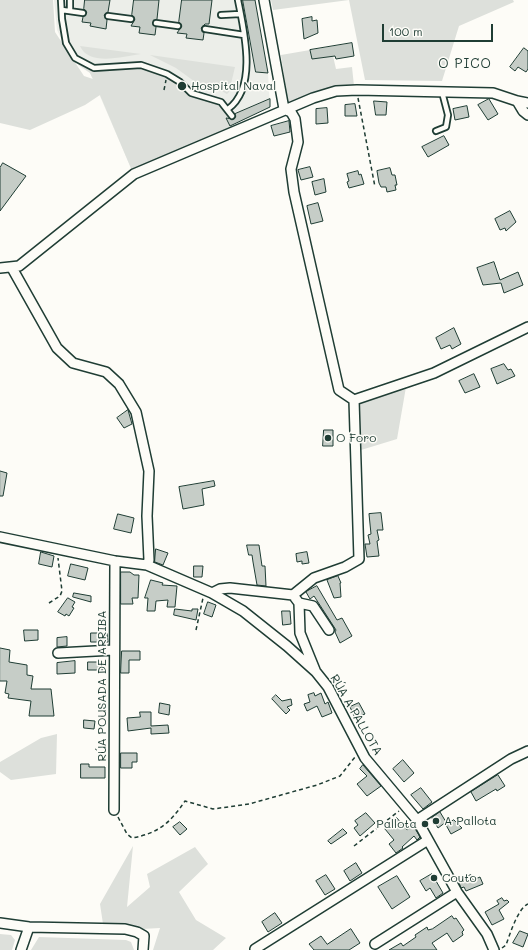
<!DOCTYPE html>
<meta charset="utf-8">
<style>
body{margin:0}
#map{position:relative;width:528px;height:950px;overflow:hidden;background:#fdfcf7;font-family:Mali,sans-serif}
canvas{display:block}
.scale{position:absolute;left:382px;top:24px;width:111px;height:18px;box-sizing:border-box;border:2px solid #1f3d34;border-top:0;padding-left:5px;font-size:12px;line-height:14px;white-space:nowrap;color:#1f3d34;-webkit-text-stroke:3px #fdfcf7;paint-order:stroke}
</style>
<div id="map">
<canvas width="528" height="950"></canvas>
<div class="scale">100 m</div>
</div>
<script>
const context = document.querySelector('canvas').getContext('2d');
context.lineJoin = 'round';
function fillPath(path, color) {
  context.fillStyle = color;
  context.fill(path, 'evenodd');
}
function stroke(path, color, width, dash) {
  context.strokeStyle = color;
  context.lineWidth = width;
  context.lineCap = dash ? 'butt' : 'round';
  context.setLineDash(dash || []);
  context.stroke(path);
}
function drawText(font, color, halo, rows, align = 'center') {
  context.font = font + ' Mali,sans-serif';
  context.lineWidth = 3;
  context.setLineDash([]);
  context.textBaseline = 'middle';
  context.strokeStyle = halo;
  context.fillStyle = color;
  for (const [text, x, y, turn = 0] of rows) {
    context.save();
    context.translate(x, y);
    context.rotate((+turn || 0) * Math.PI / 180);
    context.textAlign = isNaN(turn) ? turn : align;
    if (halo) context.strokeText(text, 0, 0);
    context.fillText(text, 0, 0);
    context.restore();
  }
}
fillPath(new Path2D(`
 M54 0H255L268 73 270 107 231 126 232 129 133 173 90 73 79 66 64 44 57 30Z`), '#eceee9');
fillPath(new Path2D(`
 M0 0H53L55 32 84 76 93 79 90 73 78 64 98 71 145 69 171 80 190 94 217 104 229 117 227 118 232 129 133 173 100 95 85 105 30 130 0 123Z
 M271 0H513L514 2 459 26 442 81 365 80 349 0 273 10Z
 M80 46 141 54C124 56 89 67 80 46Z
 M310 50 312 59 333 56 336 69 352 67 354 86 327 88 288 104 281 55Z
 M150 55 235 67 229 92 227 94 218 89 198 84 176 68Z
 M406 387 397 439 361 450 358 403Z
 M57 734 56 774 11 780 0 772V762L41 738Z
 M133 846 127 907 150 887 147 874 195 847 208 864 179 892 196 920 226 938 213 950H153L160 928 142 929 103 924 100 904Z
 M0 934 11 935 15 940 12 950H0Z
 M39 937 126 940 131 942 134 950H31Z`), '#dde0db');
const building = new Path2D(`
 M85 0H110L108 12 104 15 107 20 106 29 90 26 91 23 82 22 83 17 87 13 84 9Z
 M134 0H159L157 19 152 23 156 27 155 35 139 33 140 27 131 26 135 19 132 15Z
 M182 0H212L209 24H205L201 28 204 33 203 40 186 38 187 34 177 33 182 26 179 22Z
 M243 0H255L268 73 256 72Z
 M312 17V21L317 20 318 33 304 39 302 19Z
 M352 43 354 56 336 59 335 56 312 59 310 50Z
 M524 48 528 51V69L526 72 518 67 515 71 510 67Z
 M270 99V107L230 126 226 118 234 119 235 114Z
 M489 99 498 114 488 120 478 105Z
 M374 101 387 102 386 115H376Z
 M355 104 357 116H345V105Z
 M467 106 469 117 455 120 453 109Z
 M327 108 328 123 316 124V109Z
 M289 121 290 132 274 136 271 126Z
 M444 136 449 145 428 157 422 147Z
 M3 163 26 176 0 211V168Z
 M310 167 313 177 301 180 298 170Z
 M390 168 392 175H395L397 185H395L396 190 387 192 386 187H381L379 183 377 171Z
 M358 171 359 175 361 174 364 184 349 188 347 182 349 181 347 174Z
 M324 179 326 192 315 195 312 182Z
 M318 203 323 221 311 224 307 206Z
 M510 211 516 222 506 231 505 228 500 230 495 219Z
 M494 262 500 280 518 272 523 285 504 293 501 283 483 285 477 268Z
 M454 328 461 344 452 349 450 345 441 349 436 338Z
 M504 364 508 370 511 369 515 376 497 384 491 369Z
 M474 374 480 387 465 393 459 381Z
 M128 410 132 424 124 428 117 418Z
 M324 430H333V446H323Z
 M0 471 7 473 3 496H0Z
 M214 481 215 486 202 489 204 505 183 509 179 487Z
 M381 513 383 530H377L379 540 377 541 379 556 367 557 365 544H370L368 535 371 534 369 514Z
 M118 514 134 518 131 533 114 529Z
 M247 545H259L262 566H265L266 586 257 585 253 562 252 555H249Z
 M156 549 168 553 163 565 155 562Z
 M41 552 54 556 52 567 39 564Z
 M307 552 309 563 302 564V561L297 562 296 554Z
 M71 564 88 568 85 580 68 576Z
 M194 566H203L202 577H194Z
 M121 572H130L134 575H139L138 598H132L133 604H121Z
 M338 576 341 583H340L341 597 334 598 327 580Z
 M151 580 163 583 162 585 177 586 175 607H167L168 600 156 601 155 611H147L148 598H145Z
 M317 586 337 620 342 618 352 636 340 643 335 632 336 630 314 596 310 599 306 592Z
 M74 593 91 596V602L73 597Z
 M68 598 75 602 72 607 74 608 69 616 66 614 65 616 58 612Z
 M208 602 216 605 212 617 204 614Z
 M175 609 192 611V609H198L196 620 174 615Z
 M282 611H290L291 624 283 625Z
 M24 630H38V640L25 641Z
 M91 633H107L108 642H91Z
 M67 637V646L57 647V638Z
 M0 648 10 650 9 662 27 665V675L33 676 31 689H51L54 716H29L31 701 8 698 9 694 5 693 7 681H0Z
 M122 651H140V660H129V673H121Z
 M75 661V673L57 674V663Z
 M88 662H103V670H88Z
 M314 693 315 696 321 693 325 704 328 702 332 713 322 717 317 706 307 711 304 704 310 702 308 695Z
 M276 695 282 701 291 699 292 705 287 707 290 710 286 714 272 699Z
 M160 703 170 705 169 715 159 713Z
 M359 703 365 714 355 718 350 707Z
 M140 712H151V726L168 725 169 733 151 734V728L128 731 127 718 140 717Z
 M84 720 95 721 94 729 84 728Z
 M121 753H137V762H132V768H121Z
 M403 760 414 773 404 782 393 769Z
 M81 764H89V767H105V778H81Z
 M363 765 381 786 367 796 357 784 367 776 360 769Z
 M498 775 505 786 497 791 496 789 476 801 471 792Z
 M421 788 432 802 423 809 411 795Z
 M440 812 446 822 438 828 432 818Z
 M366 813 375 823 360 836 354 828 358 825 355 821Z
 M397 818 407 830 413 825 420 837 417 840 414 836 402 847 403 848 396 853 389 844 394 840 385 829Z
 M454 820 462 828 451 834 446 825Z
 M180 822 187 829 180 835 173 827Z
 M343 829 347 833 331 844 328 841Z
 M356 863 362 873 350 881 344 871Z
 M432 874 443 893 436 898 430 888 426 891 420 881Z
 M326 875 335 889 325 895 316 881Z
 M471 875 473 880 480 877 483 884 466 891 464 887 461 888 458 880Z
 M397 876 410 897 392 909 378 887Z
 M502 898 504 901 507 900 509 902 499 910 504 919 492 925 485 912 499 904 497 901Z
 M275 913 282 923 268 932 262 922Z
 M452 916 454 919 456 918 464 930 462 932 463 935 453 942 447 933 432 943 437 950H389L401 943 403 946 416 937 415 935 427 927 428 930 432 929Z
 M351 929 360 943 349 950H314L309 944 321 936 327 944Z
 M520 931 528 934 523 947 513 943Z`);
fillPath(building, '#c6cdc7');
stroke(building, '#1f3d34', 1);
const service = new Path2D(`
 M61 0 62 19 66 43 75 58 94 68 141 65 167 74 180 82 191 93 221 102 232 116
 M70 0V11
 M62 10 83 13
 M221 15 240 14
 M108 16 131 19
 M156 23 178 26
 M205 29 244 35
 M228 109C258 87 244 31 238 0
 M436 131 446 127 448 115 442 92`);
const minor = new Path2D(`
 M264 0 284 109 291 112 295 119 298 142 291 169 294 192 339 390 354 400 434 373 528 327
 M517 101 523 111 528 115
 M0 268 19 266 134 174 313 98 336 91 357 90 493 93 517 101 528 103
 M12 268 57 348 73 363 106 372 119 384 136 412 149 471 147 516 149 560 147 565
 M0 537 115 561 147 565 212 593 243 611 287 646 316 672 328 687 365 758 417 820 457 892 487 934 494 950
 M212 593 220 589 230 588 293 595 299 603 300 633 315 670
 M293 595 314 578 345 567 359 559 354 400
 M299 603 313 606 329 630
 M58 653 114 650
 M114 810 115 561
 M417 820 511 759 528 751
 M0 923 29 927 125 929 137 932 144 936 143 950
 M375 944 457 892
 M255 949 428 840
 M21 950 29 927`);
stroke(service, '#1f3d34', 8);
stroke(minor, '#1f3d34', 12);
stroke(new Path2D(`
 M164 90 166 80
 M358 98 375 187
 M49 603 60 596 62 591 58 558
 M196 630 203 598
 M118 817 127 834 132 838C159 833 170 823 185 801L213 809 249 804 317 785 340 776 355 757
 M354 846 399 811
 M502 948 506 945C510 934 518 908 528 904`), '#1f3d34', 1.5, [4, 3]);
stroke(service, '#fdfcf7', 4.5);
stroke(minor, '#fdfcf7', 9);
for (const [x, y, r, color] of [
 [182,86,5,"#1f3d34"],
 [328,438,4,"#1f3d34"],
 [436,821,4,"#1f3d34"],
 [425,824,4,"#1f3d34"],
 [434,878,4,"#1f3d34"]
]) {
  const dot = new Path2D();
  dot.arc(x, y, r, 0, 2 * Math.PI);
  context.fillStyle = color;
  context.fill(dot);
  stroke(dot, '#fdfcf7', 1.5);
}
drawText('12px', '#1f3d34', '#fdfcf7', [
 ["Hospital Naval",191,86],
 ["O Foro",336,438],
 ["A Pallota",444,821],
 ["Pallota",417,824,"right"],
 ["Couto",442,878]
], 'left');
drawText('12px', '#1f3d34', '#fdfcf7', [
 ["RÚA POUSADA DE ARRIBA",102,686,-90],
 ["RÚA A PALLOTA",356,715,60]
]);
context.letterSpacing = '1px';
drawText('13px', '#1f3d34', '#fdfcf7', [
 ["O PICO",465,64]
]);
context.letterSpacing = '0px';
</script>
